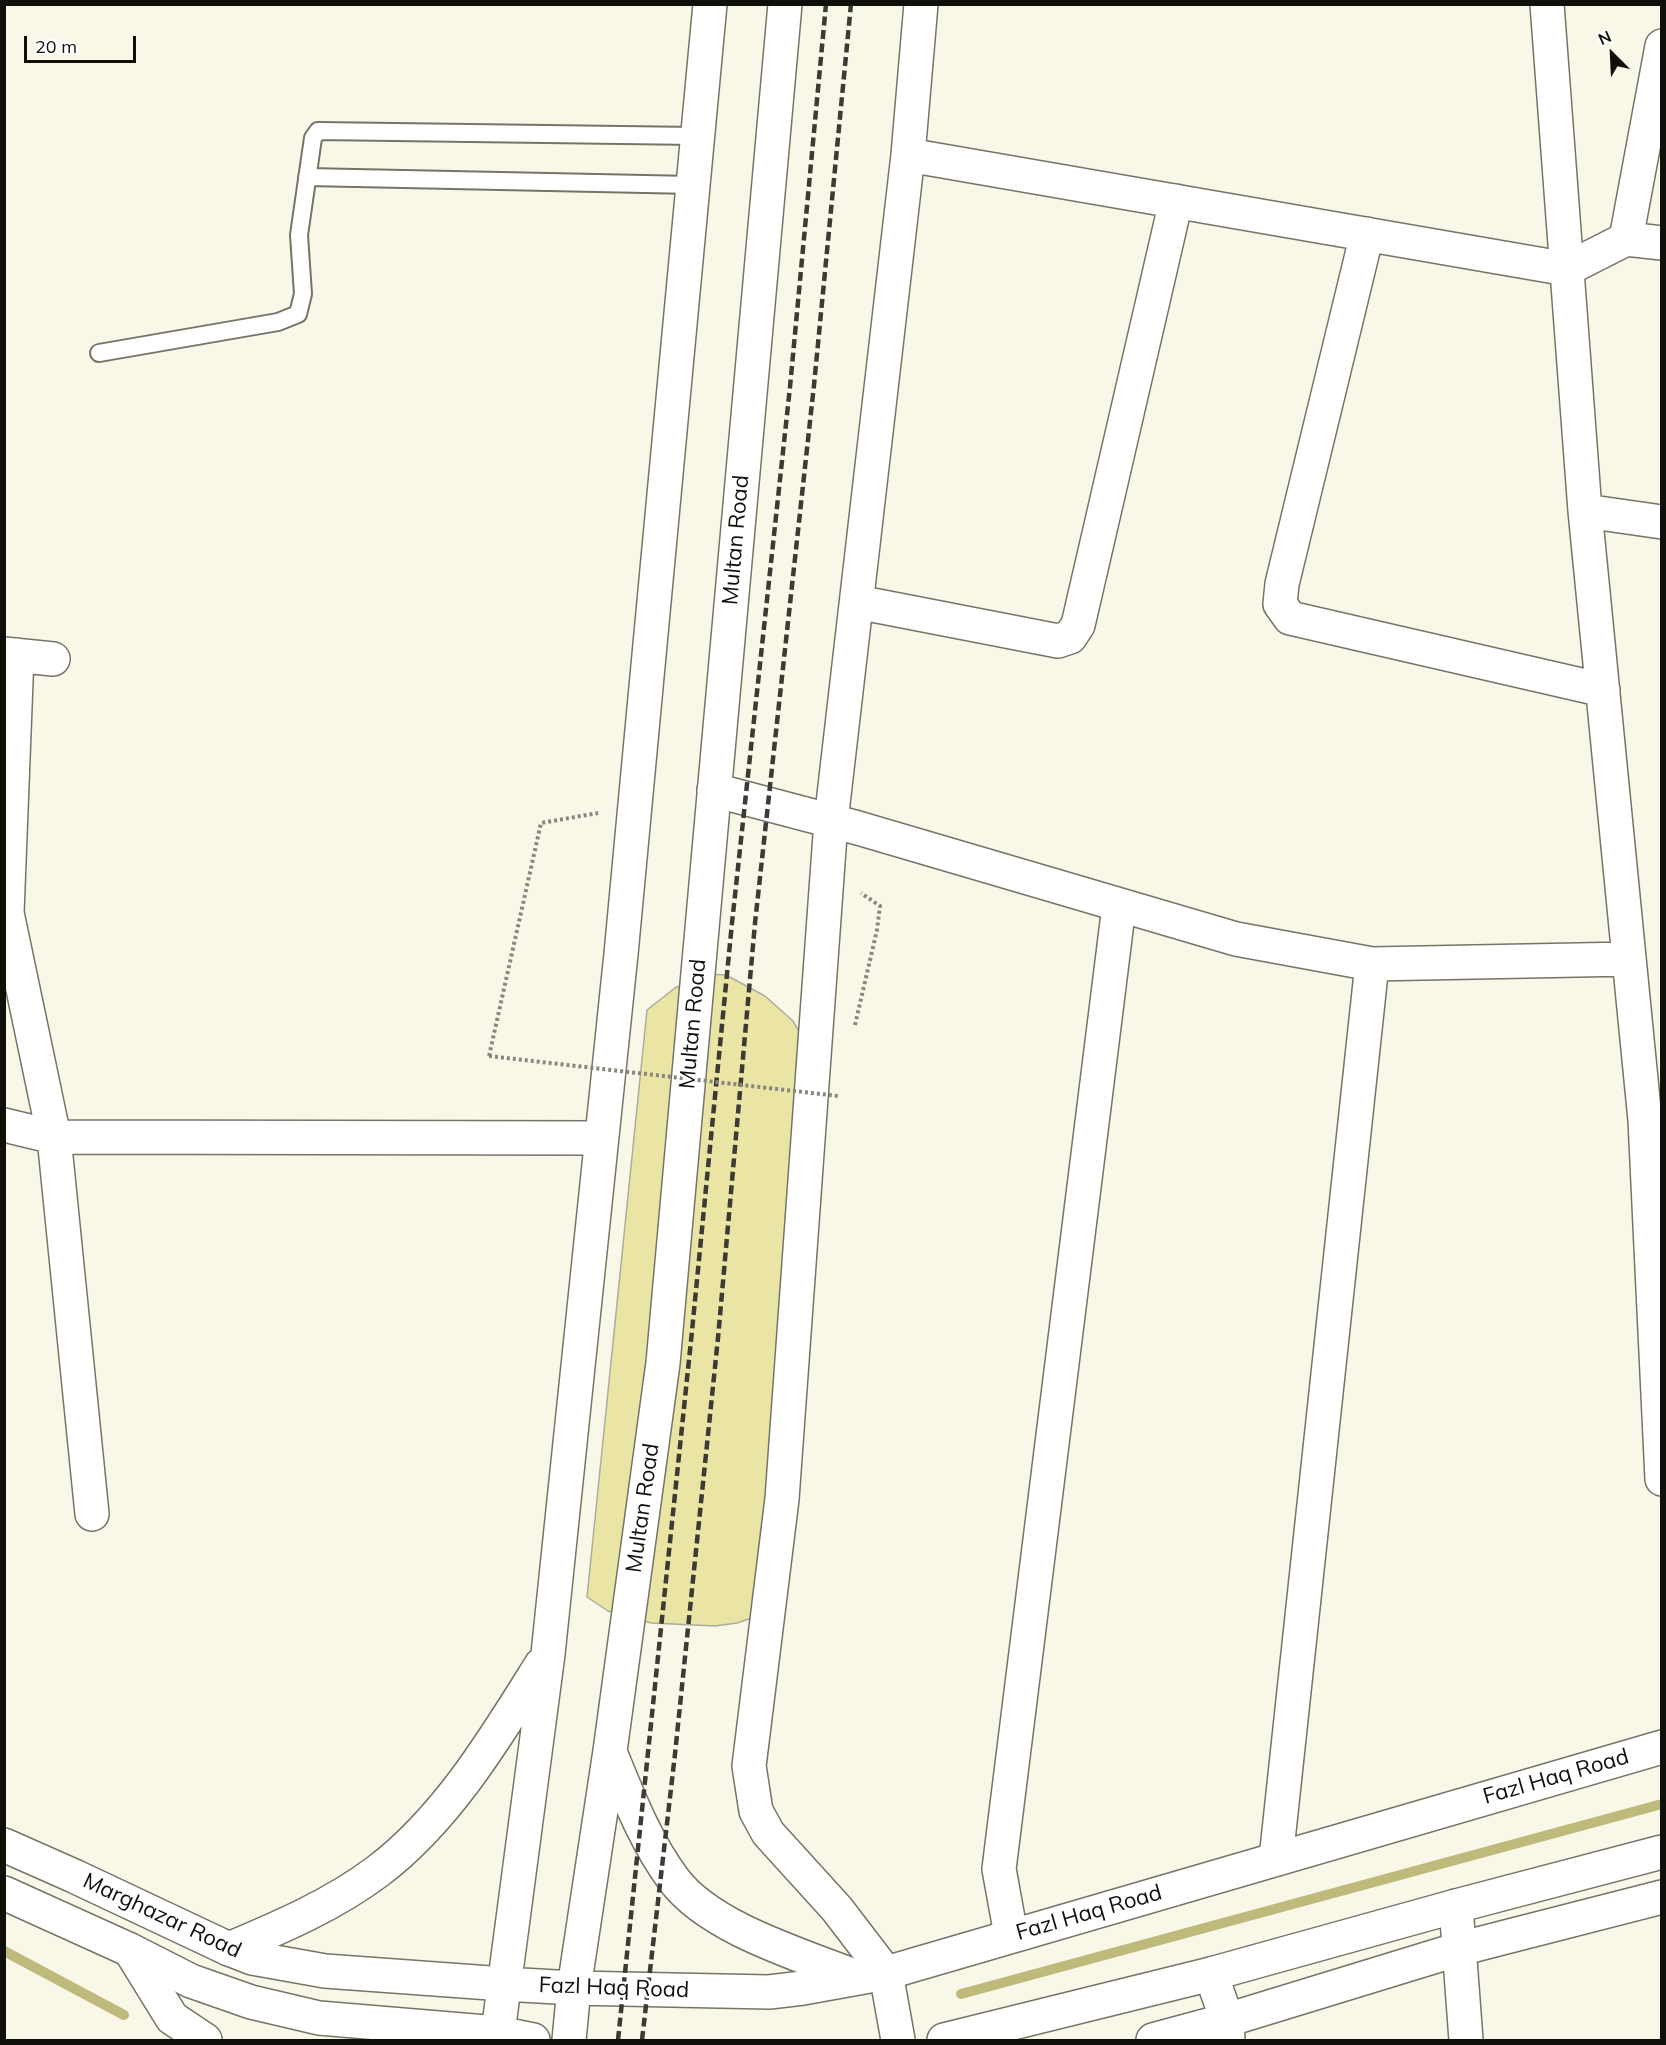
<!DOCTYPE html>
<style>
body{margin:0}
#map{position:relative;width:1666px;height:2045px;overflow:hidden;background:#f9f8e8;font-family:Mulish,sans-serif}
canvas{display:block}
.frame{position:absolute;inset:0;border:6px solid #10100b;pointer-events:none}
.north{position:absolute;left:1582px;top:24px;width:60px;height:60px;-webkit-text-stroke:4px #fff;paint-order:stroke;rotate:336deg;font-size:16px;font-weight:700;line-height:24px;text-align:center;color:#10100b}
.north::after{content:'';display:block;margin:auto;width:21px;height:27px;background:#10100b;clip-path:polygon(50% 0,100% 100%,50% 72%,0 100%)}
.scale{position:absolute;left:24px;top:36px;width:112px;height:27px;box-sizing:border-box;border:3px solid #10100b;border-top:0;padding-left:8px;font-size:18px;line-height:21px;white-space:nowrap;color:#10100b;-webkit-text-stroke:4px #fff;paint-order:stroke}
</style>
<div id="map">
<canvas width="1666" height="2045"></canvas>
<div class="frame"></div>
<div class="north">N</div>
<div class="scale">20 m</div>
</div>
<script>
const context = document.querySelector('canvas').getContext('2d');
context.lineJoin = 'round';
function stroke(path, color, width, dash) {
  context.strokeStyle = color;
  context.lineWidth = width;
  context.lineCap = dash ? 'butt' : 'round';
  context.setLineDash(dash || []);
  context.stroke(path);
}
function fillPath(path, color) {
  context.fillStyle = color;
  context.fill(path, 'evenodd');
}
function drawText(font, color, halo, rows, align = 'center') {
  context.font = font + ' Mulish,sans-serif';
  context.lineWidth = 5;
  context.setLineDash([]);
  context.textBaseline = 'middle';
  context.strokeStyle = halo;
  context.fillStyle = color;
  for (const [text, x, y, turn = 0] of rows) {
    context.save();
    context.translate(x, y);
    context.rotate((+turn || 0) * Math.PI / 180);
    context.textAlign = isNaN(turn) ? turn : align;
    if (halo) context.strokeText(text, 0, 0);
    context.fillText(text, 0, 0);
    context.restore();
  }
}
stroke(new Path2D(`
 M4 1951 124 2015
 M961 1994 1662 1804`), '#bfb97b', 10);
const building = new Path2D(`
 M707 974 726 975 765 996 793 1021 803 1038 757 1616 737 1623 715 1626 651 1623 608 1611 587 1597 647 1010 675 988Z`);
fillPath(building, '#eae5a5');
stroke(building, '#adac9d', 1.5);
const service = new Path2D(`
 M307 177 693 185
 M99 353 278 322 298 314 303 294 299 235 313 138 318 131 697 136`);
const minor = new Path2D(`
 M1547 4 1585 511 1645 1120 1662 1479
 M908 155 1567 269 1626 239 1662 243
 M1367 234 1282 584 1280 604 1290 618 1603 690
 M1626 239 1662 46
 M1585 511 1662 522
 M857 602 1058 641 1070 637 1078 625 1176 201
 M4 654 53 659
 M17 655 7 913 54 1137 92 1514
 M714 790 858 828 1236 939 1372 964 1629 959
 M4 1125 54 1137 601 1138
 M1276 1859 1372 964
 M1456 1906 1466 2040
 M1011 1935 999 1869 1119 906
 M886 1973 837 1909 768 1833 756 1811 749 1766 782 1499 831 821 908 155 921 4
 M1211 1974 1227 2020 1228 2040
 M1153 2040 1227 2020 1459 1949 1662 1897`);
const secondary = new Path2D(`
 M4 1845 74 1876 229 1949 252 1958 325 1971 504 1984
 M4 1893 130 1950 191 1981 251 2002 319 2018 498 2033`);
const primary = new Path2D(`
 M610 1752C628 1796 645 1841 674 1880 711 1929 802 1955 859 1978
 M229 1949C281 1927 333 1905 378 1871 447 1819 496 1737 541 1665
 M130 1950 172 2018 205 2040
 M886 1973 898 2040
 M504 1984 574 1988 769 1992 803 1988 886 1973 1662 1747
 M498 2033 533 2040
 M497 2040 548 1654 621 954 710 4
 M569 2040 574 1988 610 1751 663 1363 785 4
 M944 2040 1211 1974 1456 1906 1662 1852`);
stroke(service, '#757466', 20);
stroke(minor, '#757466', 36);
stroke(secondary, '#757466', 36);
stroke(primary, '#757466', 36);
stroke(new Path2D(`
 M855 1025 877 930 880 906 861 893
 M489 1056 541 823 598 813`), '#87877c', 4, [3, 3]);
stroke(service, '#fff', 16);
stroke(minor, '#fff', 33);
stroke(secondary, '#fff', 33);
stroke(primary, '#fff', 33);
stroke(new Path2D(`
 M618 2040 692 1331 732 923 790 387 826 4
 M642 2040 675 1754 718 1338 755 923 814 385 851 4`), '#3b3b34', 4.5, [9, 4.5]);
stroke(new Path2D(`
 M489 1056 838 1096`), '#87877c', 4, [3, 3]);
drawText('22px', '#10100b', '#fff', [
 ["Multan Road",736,540,-85],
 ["Multan Road",693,1024,-85],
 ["Multan Road",643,1508,-82],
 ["Fazl Haq Road",1556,1777,-16],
 ["Fazl Haq Road",1089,1913,-16],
 ["Marghazar Road",162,1916,25],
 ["Fazl Haq Road",614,1988,2]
]);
</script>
